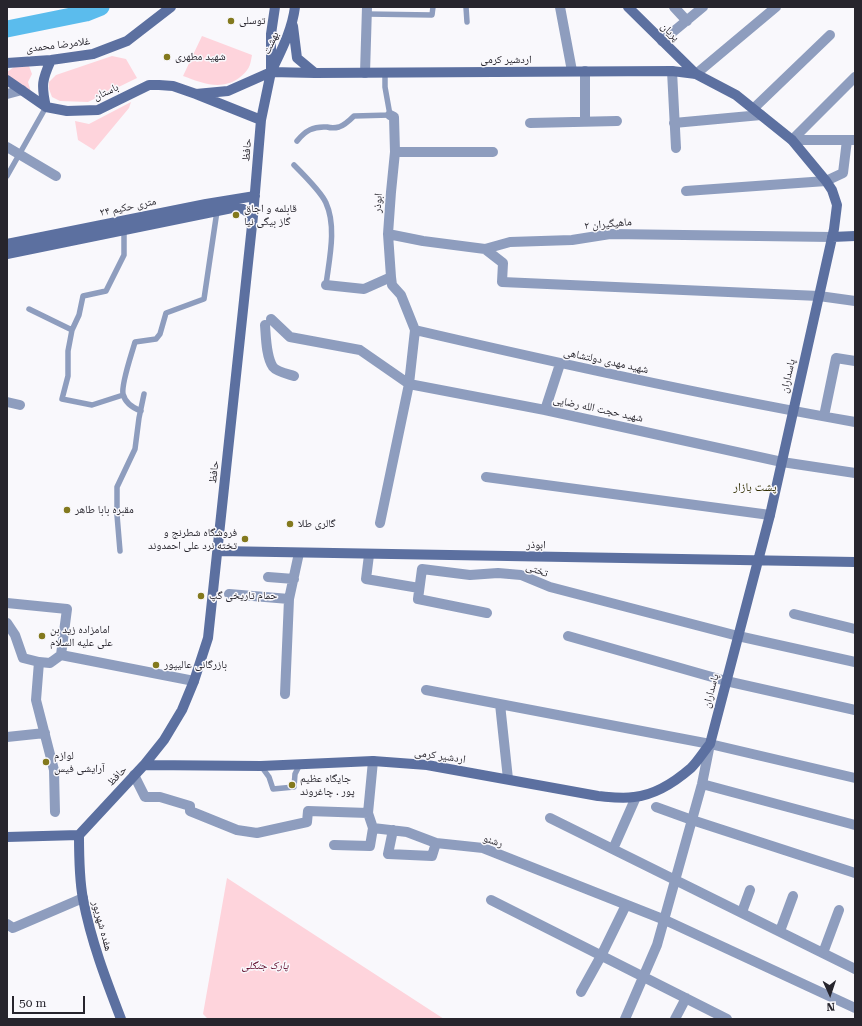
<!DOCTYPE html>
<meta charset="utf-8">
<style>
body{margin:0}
#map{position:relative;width:862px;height:1026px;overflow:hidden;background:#f9f8fc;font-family:"Roboto Serif",serif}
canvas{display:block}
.frame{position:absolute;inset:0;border:8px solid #27252d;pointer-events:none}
.north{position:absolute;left:810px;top:974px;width:40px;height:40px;-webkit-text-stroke:3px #f9f8fc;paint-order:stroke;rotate:177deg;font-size:11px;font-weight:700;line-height:16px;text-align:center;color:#27252d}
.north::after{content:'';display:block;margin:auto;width:14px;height:18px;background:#27252d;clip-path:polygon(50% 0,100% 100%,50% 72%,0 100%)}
.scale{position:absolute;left:12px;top:996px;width:73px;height:18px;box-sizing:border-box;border:2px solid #27252d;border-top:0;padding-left:5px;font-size:12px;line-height:14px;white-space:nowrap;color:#27252d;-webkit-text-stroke:3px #f9f8fc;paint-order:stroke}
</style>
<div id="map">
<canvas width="862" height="1026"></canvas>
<div class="frame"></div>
<div class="north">N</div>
<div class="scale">50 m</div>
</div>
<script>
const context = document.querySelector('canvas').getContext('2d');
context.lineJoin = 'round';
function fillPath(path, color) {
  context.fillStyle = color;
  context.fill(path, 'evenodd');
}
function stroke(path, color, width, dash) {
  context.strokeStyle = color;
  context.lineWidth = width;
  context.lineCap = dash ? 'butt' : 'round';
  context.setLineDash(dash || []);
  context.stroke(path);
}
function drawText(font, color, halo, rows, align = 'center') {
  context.font = font + ' "Roboto Serif","Noto Naskh Arabic",serif';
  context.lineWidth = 3;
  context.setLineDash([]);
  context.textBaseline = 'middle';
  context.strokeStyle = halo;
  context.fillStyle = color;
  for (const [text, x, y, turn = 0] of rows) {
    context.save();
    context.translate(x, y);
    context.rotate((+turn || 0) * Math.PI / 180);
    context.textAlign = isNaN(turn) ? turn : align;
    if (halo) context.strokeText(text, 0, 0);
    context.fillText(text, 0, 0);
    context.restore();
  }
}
fillPath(new Path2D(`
 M202 36 252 55C250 67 249 70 239 78 221 91 202 83 183 76Z
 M112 56 126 59 137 78 88 102 60 101 52 97 49 89V82L56 75Z
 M29 66 32 74 28 82 31 92 7 75V72L14 67Z
 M131 102 129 108 94 150 78 140 75 121 89 124Z
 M227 878 444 1019H208L203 1014Z`), '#fed4dc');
stroke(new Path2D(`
 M7 29 86 13 101 7`), '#5bbced', 17);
stroke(new Path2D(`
 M466 7 467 22
 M367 14 432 15 433 7
 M297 141C305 131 313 126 327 127 331 128 335 128 339 127 345 125 350 120 354 116L390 115 385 87V72
 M294 165C302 173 322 193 326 203 337 227 329 260 326 285
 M7 176 46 107
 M29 309 72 330
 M123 395 92 405 62 399 68 376V351L72 330 79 315 83 296 106 291 124 255V230
 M141 411C133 408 125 402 123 394 121 384 132 353 135 342L156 339 160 334 166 313 204 299 217 211
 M120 551 117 515V487L135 449 139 418 144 394
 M261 766 269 777 273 789 294 787 295 774 300 764`), '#8e9dbe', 5.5);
stroke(new Path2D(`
 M560 7 572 71
 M674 7 687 21
 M662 41 703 7
 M585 71V121
 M672 71 676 148
 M365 73 367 7
 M696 74 776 7
 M7 94 22 90
 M753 109 830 35
 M530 123 617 121
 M674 123 761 115
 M792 140 855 77
 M792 140H855
 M7 147 56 176
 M395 152H493
 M686 191 826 181 843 173 847 140
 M388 234 423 241 485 249 510 242 572 240 610 234 832 237
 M485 249 503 263 502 282 819 296 855 301
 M326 285 364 289 391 277
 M271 319 290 337 360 350 409 384 545 410 782 462 855 473
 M265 325C266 337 266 357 273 367 277 372 288 374 294 376
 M415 330C561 364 707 396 855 422
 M7 402 20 405
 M545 410 560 364
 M824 416 836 358 855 361
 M486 477 770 515
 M380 523 409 384 415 330 401 295 392 285 391 277 388 234 391 192 395 152 394 117 390 115
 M369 555 366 579 419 588
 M268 577 294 579
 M229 594 289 599
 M7 603 67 609 61 655 194 681
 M487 613 418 599 422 569 470 575 498 573 521 575 550 587 738 636 855 662
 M794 614 855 629
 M7 623 15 635 23 658 39 662 50 663 61 655
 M568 636 726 681 855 710
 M39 662 36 700 54 770 55 812
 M426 690 710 744 855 778
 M285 694 289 599 299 553
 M500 704 508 779
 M7 737 45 733
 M373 761 368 813 373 828 407 832 436 843 483 848 665 920 855 1008
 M134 775 145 797H160L190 806V811L237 830 257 833 307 822 308 811 368 813
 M702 784 855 825
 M656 807 692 820 855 873
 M550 818 855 969
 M393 830 388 854 432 856 436 843
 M334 845 370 846 373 828
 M613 849 636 797
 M491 900 727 1019
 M742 912 750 890
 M7 924 13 928 83 898
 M780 931 793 896
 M823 953 839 910
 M581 992 601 956 626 905
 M625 1019 657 945 702 784 710 744
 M675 1019 686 998`), '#8e9dbe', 10);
stroke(new Path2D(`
 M293 26 297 58 315 73
 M7 63 51 60 93 54 127 41 171 7
 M272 70C282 49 292 30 295 7
 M7 80 46 107 67 111 98 110 149 85H159L173 86 196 94 261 120
 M196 94 228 91 271 72 315 73 672 71 696 74
 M46 107C41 85 42 80 51 60
 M832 237 855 236
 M7 244 206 204 255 196
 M7 254 232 208 243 209 253 216
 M218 551 855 562
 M144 765 261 766 373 761 427 765 598 796C610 797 622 799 634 797 655 795 676 781 691 768 698 761 704 751 710 744L770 515 834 229 837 205 832 190 826 181 792 140 736 95 696 74 628 7
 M79 835 144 765 164 740 182 710 194 681 208 638 253 216 261 120 271 72V34L275 7
 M79 835C79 856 79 878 83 899 91 941 106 980 121 1019
 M7 837 79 835`), '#5c70a0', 10);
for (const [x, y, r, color] of [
 [231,21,4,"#83791e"],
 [167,57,4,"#83791e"],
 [236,215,4,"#83791e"],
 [67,510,4,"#83791e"],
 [290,524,4,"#83791e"],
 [245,539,4,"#83791e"],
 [201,596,4,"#83791e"],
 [42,636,4,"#83791e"],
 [156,665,4,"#83791e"],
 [46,762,4,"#83791e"],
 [292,785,4,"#83791e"]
]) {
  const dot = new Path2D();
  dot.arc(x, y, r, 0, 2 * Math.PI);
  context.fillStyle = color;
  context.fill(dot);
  stroke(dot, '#f9f8fc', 1.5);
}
drawText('11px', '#27252d', '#f9f8fc', [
 ["توسلی",239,21],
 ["شهید مطهری",175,57],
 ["قابلمه و اجاق",244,209],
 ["گاز بیگی نیا",244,222],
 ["مقبره بابا طاهر",75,510],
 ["گالری طلا",298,524],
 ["فروشگاه شطرنج و",237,533,"right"],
 ["تخته نرد علی احمدوند",237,546,"right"],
 ["حمام تاریخی گپ",209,596],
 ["امامزاده زید بن",50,630],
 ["علی علیه السلام",50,643],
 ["بازرگانی عالیپور",164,665],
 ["لوازم",54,756],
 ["آرایشی فیس",54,769],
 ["جایگاه عظیم",300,779],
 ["پور . چاغروند",300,792]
], 'left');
drawText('11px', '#27252d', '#f9f8fc', [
 ["پریان",670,32,45],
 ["بهشت",271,43,-65],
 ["غلامرضا محمدی",58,45,-7],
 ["اردشیر کرمی",506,60],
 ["باستان",106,92,-24],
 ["حافظ",247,150,-85],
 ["ابوذر",378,203,-86],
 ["۲۴ متری حکیم",128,207,-12],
 ["ماهیگیران ۲",608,224,-5],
 ["شهید مهدی دولتشاهی",606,361,12],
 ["پاسداران",788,376,-77],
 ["شهید حجت الله رضایی",598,409,12],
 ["حافظ",214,472,-84],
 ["ابوذر",536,545,1],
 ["تختی",537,570,21],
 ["پاسداران",711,691,-75],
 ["اردشیر کرمی",440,756,8],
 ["حافظ",117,776,-47],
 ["رشنو",493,841,18],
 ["هفده شهریور",102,926,75]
]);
drawText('italic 11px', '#5c0829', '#f9f8fc', [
 ["پارک جنگلی",265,966]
]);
drawText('12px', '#322e02', '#f9f8fc', [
 ["پشت بازار",755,487]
]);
</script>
